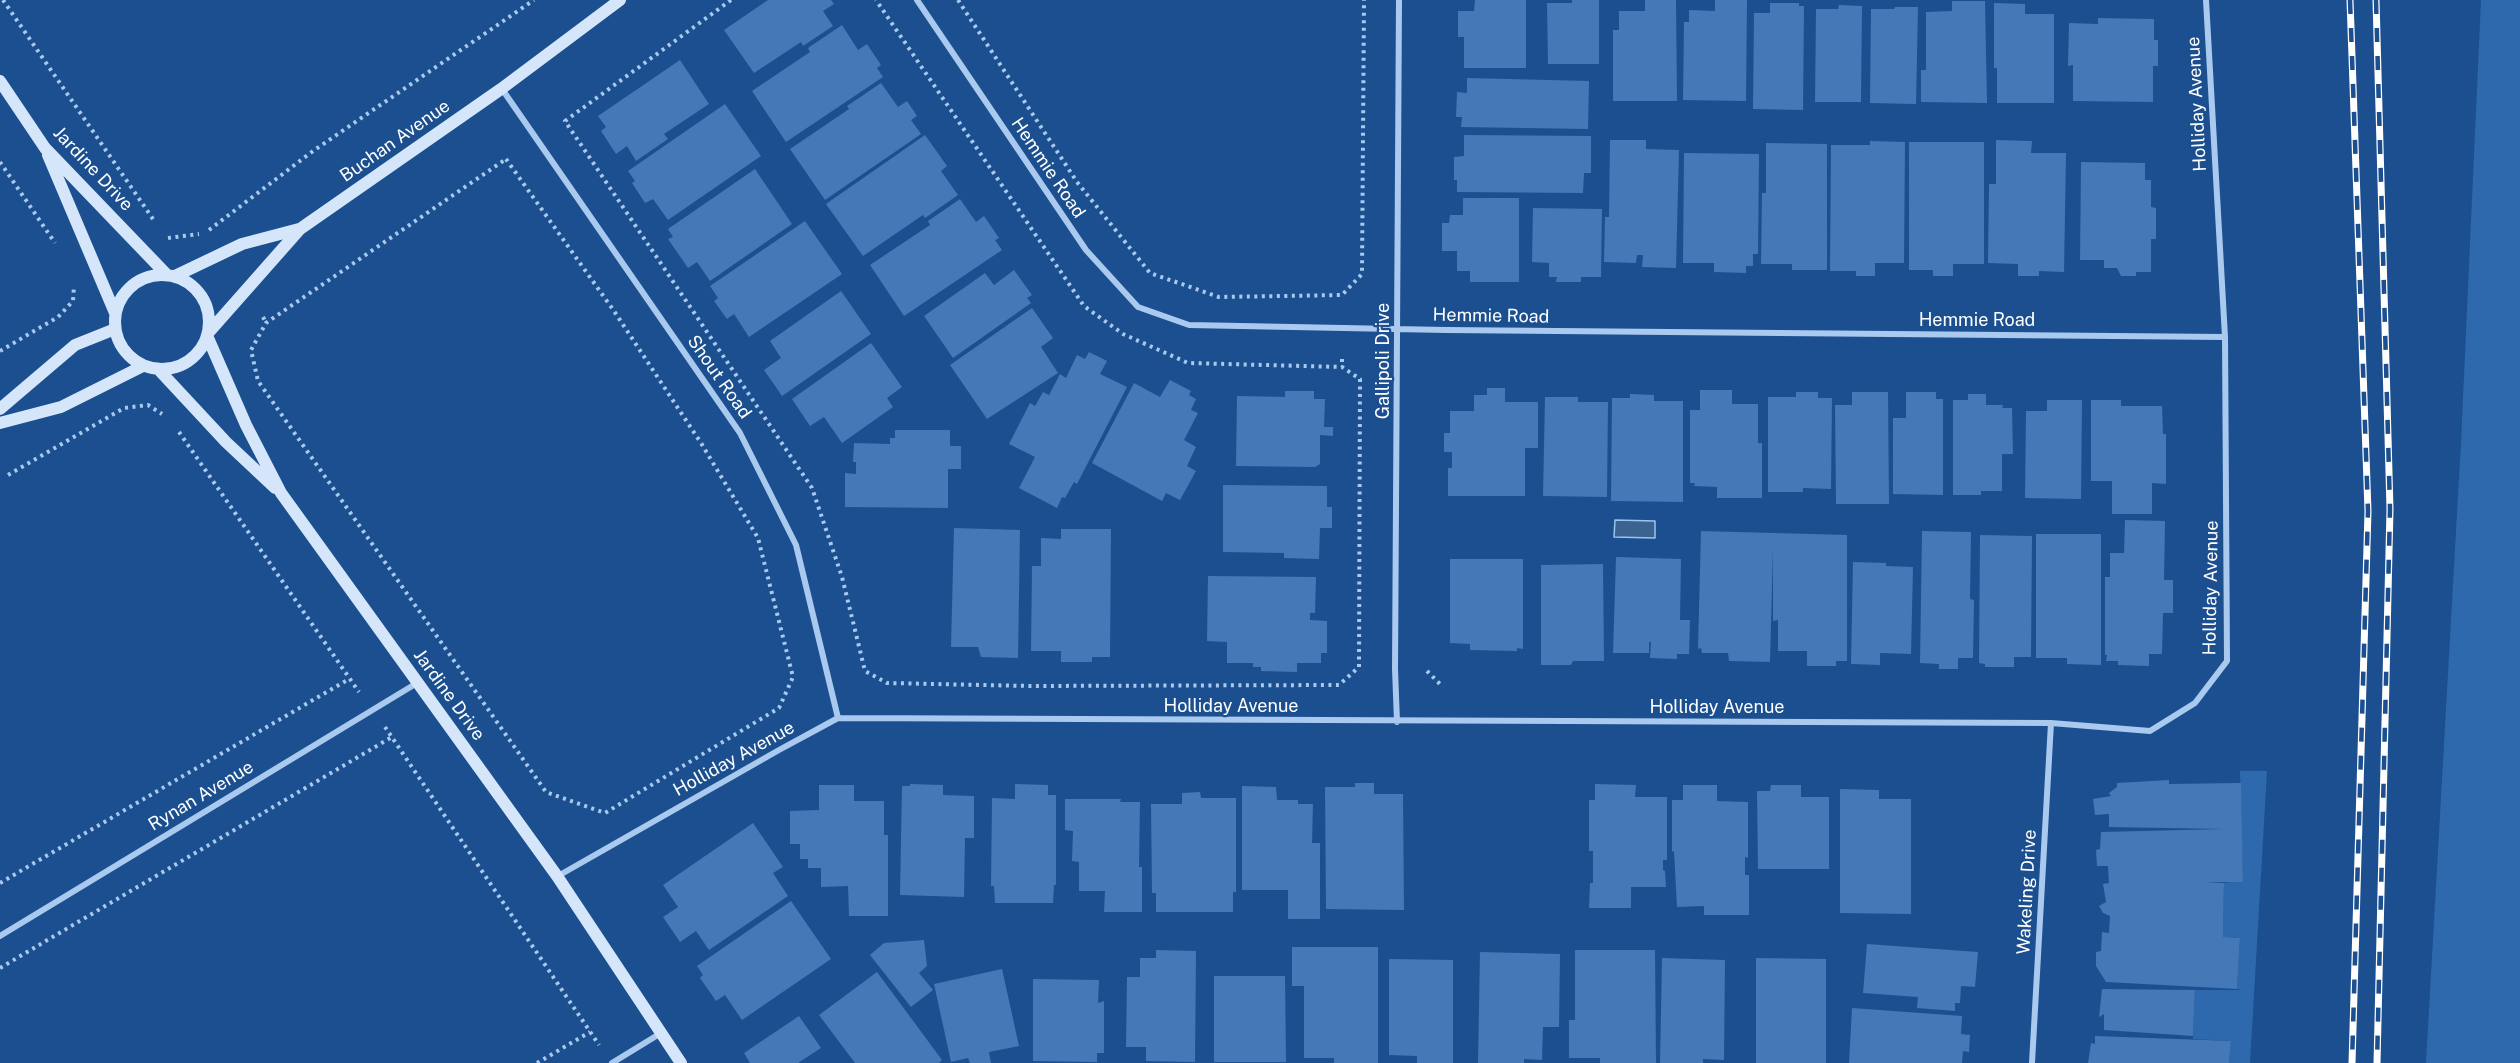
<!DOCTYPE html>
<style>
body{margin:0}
canvas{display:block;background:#1b4f8f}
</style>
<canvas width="2520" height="1063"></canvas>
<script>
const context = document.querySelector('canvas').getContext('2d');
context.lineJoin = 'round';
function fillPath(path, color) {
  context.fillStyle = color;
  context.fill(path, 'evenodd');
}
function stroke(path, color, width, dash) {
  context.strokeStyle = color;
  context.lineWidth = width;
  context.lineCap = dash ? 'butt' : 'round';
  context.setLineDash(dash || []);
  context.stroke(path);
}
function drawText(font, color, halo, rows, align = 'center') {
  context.font = font + ' "Public Sans",sans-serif';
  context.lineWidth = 4.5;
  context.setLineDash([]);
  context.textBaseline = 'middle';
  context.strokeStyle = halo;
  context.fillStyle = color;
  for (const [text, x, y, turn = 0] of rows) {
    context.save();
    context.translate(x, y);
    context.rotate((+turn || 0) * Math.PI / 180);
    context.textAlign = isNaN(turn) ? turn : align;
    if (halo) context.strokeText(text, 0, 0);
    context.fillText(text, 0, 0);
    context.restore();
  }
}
fillPath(new Path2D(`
 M2481 0H2520V1063H2426L2461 443Z
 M2240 771H2267L2250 1063H2229L2231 1041 2193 1039 2195 990H2242L2237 989 2240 938 2223 937 2224 883 2243 881Z`), '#2e69ad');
const water = new Path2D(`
 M1615 520 1655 521V538L1614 537Z`);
fillPath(water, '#3c6290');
stroke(water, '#9cc4f0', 1.5);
fillPath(new Path2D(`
 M768 0H831L834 4 823 11 833 26 803 46 801 42 754 73 724 30Z
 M1475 0H1526V68H1464V37H1458V11H1474Z
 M1572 0H1599V64H1548L1547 3H1572Z
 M1645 0H1676L1677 101H1613V30H1619V11H1645Z
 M1715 0H1747L1746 101 1683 100 1684 22H1689V10L1715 11Z
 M1952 1H1985L1987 103 1921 102V70H1926V12L1952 11Z
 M1770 3H1799V6H1804L1803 110 1753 109 1754 13H1770Z
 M1994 3 2025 4V14H2054V103H1997V68H1994Z
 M1839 5 1862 6 1861 102H1815L1816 9H1838Z
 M1895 7H1918L1916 104 1870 103 1871 9H1894Z
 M2098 18 2154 19V40H2158V66H2153V102L2073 101V65L2068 66 2069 23 2098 24Z
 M842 25 858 50 867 44 881 65 877 68 883 77 786 142 752 91 810 52 808 48Z
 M680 60 709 104 664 134 668 139 636 161 627 146 616 154 601 131 606 127 598 116Z
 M1467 78 1589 81 1588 129 1461 127 1462 117H1456L1457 92 1467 93Z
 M881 83 898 107 907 101 917 116 911 120 921 134 825 200 790 149 849 109 847 106Z
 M725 104 761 156 668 220 653 199 645 203 632 183 635 181 628 171Z
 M925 135 947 166 941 171 958 195 925 218 923 215 863 256 826 204Z
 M1464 135 1591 136V173H1584L1583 193 1457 192V180H1454V157L1464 156Z
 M1610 140H1646V149L1679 150 1676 268 1642 267 1643 255H1637L1636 263 1604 262 1605 217H1609Z
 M1996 140 2032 141 2031 153H2066L2064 272 2039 271V276H2018V264L1988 263 1989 184H1996Z
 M1870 141 1905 142 1904 263H1875V276H1856V271H1830L1831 145H1870Z
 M1909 142H1984V264H1953V276H1933V270H1909Z
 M1766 143 1827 144V270H1792V264H1761L1762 193H1766Z
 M1684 153 1759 154 1758 254H1753V266H1746V273L1714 272V263H1683Z
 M2081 162 2145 163V180H2151V207L2156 208V239H2151V272H2136V276H2121L2117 268H2104V260H2080Z
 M755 169 792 224 710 281 697 262 688 268 668 239 673 237 668 229Z
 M1463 198H1519V282H1470V271H1457V251H1442V223H1449L1450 215H1463Z
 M960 199 976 222 984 216 999 238 995 240 1002 250 904 316 870 265 930 225 928 221Z
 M1533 208 1602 209 1601 277H1581V282H1556L1557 277H1549V263L1532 262Z
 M805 221 842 274 749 337 734 314 727 319 714 301 718 298 710 286Z
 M1014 270 1032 295 1027 298 1031 303 953 358 924 316 985 273 994 285Z
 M841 291 871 334 782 396 764 370 781 358 770 341Z
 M1032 308 1053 338 1041 347 1058 373 987 419 950 365Z
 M871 343 902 387 887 398 893 407 842 443 824 417 810 426 792 399Z
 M1089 352 1107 361 1100 374 1127 387 1077 484 1074 482 1065 498 1062 497 1057 508 1019 488 1035 457 1009 444 1030 403 1035 406 1043 392 1049 395 1060 374 1066 378 1077 355 1085 359Z
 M1170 380 1191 391 1189 395 1196 399 1191 410 1198 413 1184 440 1196 447 1187 466 1196 471 1180 500 1166 493 1162 501 1092 463 1134 383 1160 397Z
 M1487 388H1505V402H1538V448H1525V496H1448V468H1452V452H1444V433H1450V411H1474V395H1487Z
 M1700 390H1732V404H1758V443H1762V498H1717V487L1694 486 1695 483H1690V410H1700Z
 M1285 391H1314V399H1325L1324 427H1333V436L1320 435V464L1315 467 1236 466 1237 396 1285 397Z
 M1796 392H1818V398H1832L1831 489 1803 488V492H1768V397H1796Z
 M1852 392H1888L1889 504H1836L1835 405H1852Z
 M1906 392H1936V399H1943V495L1893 494V418H1906Z
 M1630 394 1654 395V401H1683V502L1611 501 1612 398H1630Z
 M1968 394H1986V405H2003L2002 408H2012L2013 454H2002V491H1981V495H1953V400H1968Z
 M1545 397H1578V402H1608L1607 497 1543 496Z
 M2047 400H2082L2081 499 2025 498 2026 411H2047Z
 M2091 400H2121V406H2162L2163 434H2166V484L2152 483V514H2112V481H2091Z
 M895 430H950V446H961V469H948V508L845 507V473L856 474V462H853L854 443 890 444V438H895Z
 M1223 485 1327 486V507H1332V528H1320L1319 559 1284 558V553L1223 552Z
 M2125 520 2165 521 2164 580H2173V613H2163L2162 654H2149V666L2118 665V661H2106L2107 655H2105V577H2110V553H2124Z
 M954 528 1020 530 1018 658 981 657 978 647H951Z
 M1061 529H1111L1110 657H1092V662H1061V651H1031L1032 566H1041V538L1061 539Z
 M1701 531 1847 535V661H1836V666H1807V651H1778V620L1773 621V548L1770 662 1729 661 1728 653H1702L1701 648 1698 649Z
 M1922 531 1971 532 1970 599 1974 600 1973 658H1958V669H1939V664L1920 663Z
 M2036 534H2101V665L2067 664V658H2036Z
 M1980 535 2032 536 2031 657H2014V667H1985V664L1979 663Z
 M1616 557 1681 559 1680 620H1690L1689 654H1677V659L1650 658 1651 642H1649V653H1613Z
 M1450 559H1523V649L1517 648V651L1470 650V644L1450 643Z
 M1853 562 1886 563V566L1913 567 1911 654 1880 653V665L1851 664Z
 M1603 564 1604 661H1573L1571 665H1541V565Z
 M1208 576 1316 577 1315 613H1310V620L1327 621V653H1321V663H1297V672L1261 671V667H1253V663H1227V642L1207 641Z
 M2169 780V784L2241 783 2243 882H2204L2224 883 2223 937 2240 938 2237 989 2106 982 2096 966V952L2101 951 2102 932 2109 933 2110 916 2103 913 2099 906 2106 902 2103 884 2109 883 2108 866H2097L2096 850 2100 849 2101 832 2224 829 2109 827V814L2095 815 2093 799 2111 796 2109 793 2117 787V783Z
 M1355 783H1374V794H1403L1404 910 1326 909 1325 787H1355Z
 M910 784 943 785V795L974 796V838H965L964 897 900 895 902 786H910Z
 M1015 784 1048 785V795H1056V885H1054L1053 903H995L994 886H991L992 798 1015 799Z
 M1595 784 1636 785 1635 797H1667V860H1663V870L1665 871 1666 887H1631V908H1589L1590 883H1593V851H1589V800H1595Z
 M819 785H854V801H884V835H888V916H849L848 886 821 887V868H808V859H800V844H790V811L819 810Z
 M1683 785H1717V801L1748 802V858L1745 857V875H1749V915H1704V906L1677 907 1674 851 1672 852V800H1683Z
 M1771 785H1801V797H1829V869H1758L1757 791H1770Z
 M1242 786 1276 787 1277 800H1298V804H1313L1312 843H1320V919H1288V890H1242Z
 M1840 789 1879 790V799H1911V914L1840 913Z
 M1200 792 1201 798H1236V892H1233V912H1156V893H1152L1151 804H1182V793Z
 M1065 799H1121L1120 802H1140L1139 867H1142V912H1104L1105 891H1079V862L1072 861 1073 831 1065 830Z
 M753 823 783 867 773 873 788 896 709 950 696 931 680 942 663 917 678 907 663 885Z
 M791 901 831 959 742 1020 725 995 716 1001 700 978 703 975 697 966Z
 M924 940 927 966 919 973 933 990 911 1007 870 955 884 943Z
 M1867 944 1978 952 1975 987 1961 986 1960 1003H1955V1011L1917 1008 1918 997 1863 993Z
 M1292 947H1378V1063H1334V1058H1304V986H1292Z
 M1156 950 1196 951 1195 1062 1146 1061V1047H1126L1127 977H1140V958H1156Z
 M1575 950H1655L1656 1063H1600V1058H1569V1020H1575Z
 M1480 952 1560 954 1559 1027H1543L1542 1060 1524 1059V1063H1478Z
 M1662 958 1725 960 1724 1060 1703 1059V1063H1660Z
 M1756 958 1826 959V1063H1756Z
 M1389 959 1453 960V1063H1417V1056L1389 1055Z
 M1002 969 1019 1046 989 1052 991 1063H970L968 1058 951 1062 934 984Z
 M877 972 942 1060 939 1063H855L819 1015Z
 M1214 976H1285L1286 1062H1214Z
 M1033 979 1099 980 1098 1003 1104 1001V1053H1097V1062L1033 1061Z
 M2102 989 2195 990 2193 1036 2104 1030V1014L2099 1017Z
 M1852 1008 1962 1016 1961 1034 1970 1035 1969 1052 1963 1051 1962 1063H1849Z
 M799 1016 821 1048 798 1063H750L744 1053Z
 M2095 1036 2231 1041 2229 1063H2088L2091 1043 2095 1044Z`), '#4478b7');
stroke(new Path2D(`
 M3 0 155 222
 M731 0 565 121 812 488 842 577 865 671 887 683 1030 686 1339 685 1359 667 1360 379 1342 367 1188 363 1123 334 1084 306 876 0
 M958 0 1077 182 1150 273 1219 297 1342 295 1362 274 1364 0
 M506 159 614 311 701 443 758 538 793 677 779 708 605 813 546 792 258 381 251 350 266 323Z
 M0 162 55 243
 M209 230 313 151 534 0
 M168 238 199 234
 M263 317 266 323
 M0 351 58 317 73 301 74 286
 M1342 359V367
 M179 432 359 692
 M8 475 124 408 148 405 162 414
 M1427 671 1441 685
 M385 727 599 1045
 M0 883 349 679
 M0 968 392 737
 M537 1063 590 1032`), '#a9c9ee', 4, [3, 4.5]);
stroke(new Path2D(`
 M917 0 1086 250 1138 307 1189 325 1446 330 2225 337
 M502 89 740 433 796 545 838 718
 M1397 722 1395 669 1399 0
 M558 876 779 750 838 718 2051 723 2150 731 2195 703 2227 661 2225 337 2206 0
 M0 936 417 683
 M612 1063 661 1033
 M2032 1063 2051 723`), '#a9c9ee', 6);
stroke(new Path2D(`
 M0 81 45 148 167 275
 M48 155 115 313
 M115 322a47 47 0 1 1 94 0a47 47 0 1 1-94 0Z
 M175 276 242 244 299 229
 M209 332 300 229 501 89 620 0
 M208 338 246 425 281 493 557 876 681 1063
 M159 370 226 442 275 488
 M0 409 75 345 115 329
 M0 423 61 407 143 366`), '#d6e6fa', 12);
const rail = new Path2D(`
 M2350 0 2368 511 2352 1063
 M2376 0 2390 509 2377 1063`);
stroke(rail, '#fff', 7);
stroke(rail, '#1b4f8f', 4.5, [14]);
drawText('18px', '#fff', '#1b4f8f', [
 ["Holliday Avenue",2197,104,-93],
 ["Buchan Avenue",395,141,-35],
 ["Hemmie Road",1048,168,56],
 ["Jardine Drive",93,169,47],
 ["Hemmie Road",1491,316,1],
 ["Hemmie Road",1977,320],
 ["Gallipoli Drive",1383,361,-90],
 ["Shout Road",719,377,55],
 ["Holliday Avenue",2211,588,-89],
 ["Jardine Drive",449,695,54],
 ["Holliday Avenue",1231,706],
 ["Holliday Avenue",1717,707],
 ["Holliday Avenue",734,759,-29],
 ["Rynan Avenue",201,796,-31],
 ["Wakeling Drive",2027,892,-87]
]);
</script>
